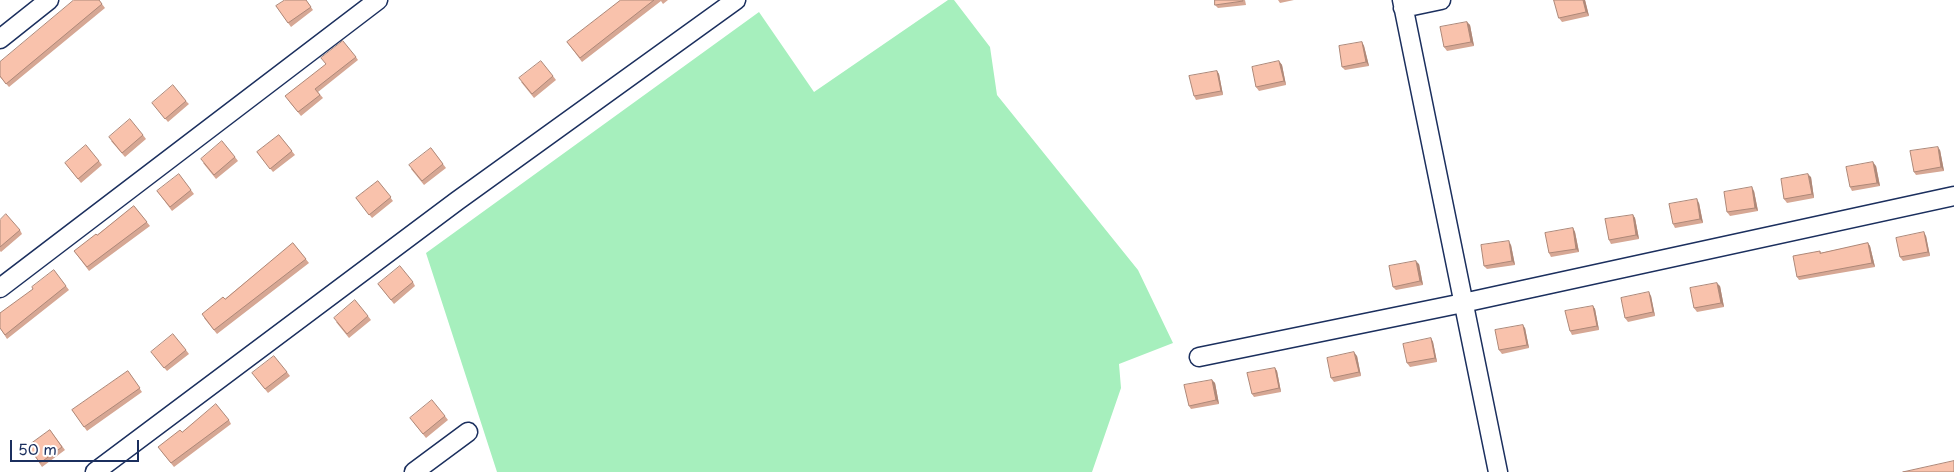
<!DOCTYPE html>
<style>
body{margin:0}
#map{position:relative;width:1954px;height:472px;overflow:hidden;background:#fff;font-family:"Playpen Sans",sans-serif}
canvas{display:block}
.scale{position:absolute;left:10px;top:440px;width:129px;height:22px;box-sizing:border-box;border:2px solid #1b2f5e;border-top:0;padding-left:6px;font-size:15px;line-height:18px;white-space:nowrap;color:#1b2f5e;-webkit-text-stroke:4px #fff;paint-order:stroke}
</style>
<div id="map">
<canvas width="1954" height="472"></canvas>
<div class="scale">50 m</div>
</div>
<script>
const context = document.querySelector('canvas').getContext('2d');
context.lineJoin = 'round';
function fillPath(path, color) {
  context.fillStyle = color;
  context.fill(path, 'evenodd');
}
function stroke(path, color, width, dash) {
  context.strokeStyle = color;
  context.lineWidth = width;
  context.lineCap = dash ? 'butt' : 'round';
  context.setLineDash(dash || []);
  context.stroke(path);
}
fillPath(new Path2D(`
 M948 0H954L990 47 997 95 1138 270 1173 343 1119 364 1121 388 1092 472H497L426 253 759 12 814 92Z`), '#a6efbd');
const minor = new Path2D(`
 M1402 0 1498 472
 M1403 8 1441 0
 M0 39 49 0
 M0 288 378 0
 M1199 357 1463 303 1954 196
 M95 472 457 201 736 0
 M414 472 468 432`);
stroke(minor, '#1b2f5e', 21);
stroke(minor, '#fff', 18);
fillPath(new Path2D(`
 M99 0 105 8 9 87 0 77V62Z
 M306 0 313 10 291 27 276 6Z
 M621 0H668L663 4 661 1 582 62 567 42Z
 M1245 0 1246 5 1218 8 1215 5Z
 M1278 0H1294L1280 3Z
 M1554 0H1585L1589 16 1562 22 1559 18Z
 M1467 22 1470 25 1474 46 1447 51 1444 47Z
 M1362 42 1364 46 1369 66 1345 70 1342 67Z
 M356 57 358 60 318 92 323 98 301 116 288 100Z
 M1279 61 1282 65 1286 85 1259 91 1256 87Z
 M1217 71 1219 74 1223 95 1196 100 1194 96Z
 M553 76 556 80 534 98 521 82Z
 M186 101 189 104 168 122 152 103Z
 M143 135 146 139 125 157 111 141Z
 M279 135 295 155 273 172 257 152Z
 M431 148 446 168 424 185 411 169Z
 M1940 150 1944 171 1916 175 1914 172Z
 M235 157 238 161 216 179 203 163Z
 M99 161 102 165 81 183 65 163Z
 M1876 166 1880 186 1852 191 1850 187Z
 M1811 177 1814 198 1787 203 1784 199Z
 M378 181 393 201 372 218 356 198Z
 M191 190 194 194 172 211 157 191Z
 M1754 191 1758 211 1730 216 1727 212Z
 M1699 203 1703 223 1675 228 1673 224Z
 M134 206 150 226 89 271 74 251 97 235Z
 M1633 215 1635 218 1639 239 1611 244 1609 240Z
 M0 220 20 230 22 234 1 252 0 251Z
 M1573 228 1575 232 1579 252 1551 257 1549 253Z
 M1926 236 1930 256 1903 261 1900 257Z
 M293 243 309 263 217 334 204 318 225 299Z
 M1868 243 1870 246 1875 267 1799 280 1797 277 1820 251 1821 253Z
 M1511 245 1515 265 1487 269 1484 266Z
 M1419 264 1423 285 1396 290 1393 287Z
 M413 282 415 286 394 304 378 284Z
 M66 286 69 290 7 339 0 328Z
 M1720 286 1724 307 1697 312 1694 308Z
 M1651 296 1655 316 1628 322 1625 318Z
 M1593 306 1595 309 1599 330 1572 335 1570 331Z
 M368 316 371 320 349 338 336 322Z
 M1525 328 1529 348 1502 354 1499 350Z
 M1431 338 1433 342 1437 362 1410 367 1407 363Z
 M186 350 189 354 167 371 154 356Z
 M1357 356 1361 376 1334 382 1331 378Z
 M1275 368 1277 371 1281 392 1254 397 1252 394Z
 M128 371 142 392 87 431 72 410Z
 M287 372 290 376 268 393 255 377Z
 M1212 380 1215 383 1219 404 1191 409 1189 406Z
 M445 416 448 420 426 438 413 422Z
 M229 420 231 424 174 467 161 451 182 432Z
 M50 430 65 450 42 467 28 446Z`), '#d6a794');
fillPath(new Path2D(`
 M1583 0H1585L1589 16 1586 12Z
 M1467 22 1470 25 1474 46 1471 42Z
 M1362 42 1364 46 1369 66 1366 62Z
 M1279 61 1282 65 1286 85 1284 81Z
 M1217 71 1219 74 1223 95 1221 91Z
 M1938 147 1940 150 1944 171 1941 167Z
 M1873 162 1876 166 1880 186 1877 183Z
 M1808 174 1811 177 1814 198 1812 194Z
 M1752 187 1754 191 1758 211 1755 208Z
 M1697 199 1699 203 1703 223 1700 219Z
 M1633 215 1635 218 1639 239 1636 235Z
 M1573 228 1575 232 1579 252 1576 249Z
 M1924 232 1926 236 1930 256 1928 252Z
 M1509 241 1511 245 1515 265 1512 261Z
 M1868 243 1870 246 1875 267 1872 263Z
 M1416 261 1419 264 1423 285 1420 281Z
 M1717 283 1720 286 1724 307 1721 303Z
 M1649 292 1651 296 1655 316 1653 312Z
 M1593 306 1595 309 1599 330 1597 326Z
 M1523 325 1525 328 1529 348 1527 345Z
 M1431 338 1433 342 1437 362 1435 358Z
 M1354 352 1357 356 1361 376 1359 372Z
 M1275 368 1277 371 1281 392 1279 388Z
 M1212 380 1215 383 1219 404 1216 400Z`), '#ae8878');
const building = new Path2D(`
 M74 0H99L102 4 6 84 0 76V62Z
 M285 0H306L311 7 288 23 276 6Z
 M621 0H654L580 58 567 42Z
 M1215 0H1243V1L1215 5Z
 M1554 0H1583L1586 12 1559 18Z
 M1467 22 1471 42 1444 47 1440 27Z
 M343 41 356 57 315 89 320 95 298 112 285 96 326 64 321 58Z
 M1362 42 1366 62 1342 67 1339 46Z
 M541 61 553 76 532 94 519 78Z
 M1279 61 1284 81 1256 87 1252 67Z
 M1217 71 1221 91 1194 96 1189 76Z
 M173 85 186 101 165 119 152 103Z
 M130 119 143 135 122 153 109 137Z
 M279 135 292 151 270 169 257 152Z
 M222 141 235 157 214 175 201 159Z
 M86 145 99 161 78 179 65 163Z
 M1938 147 1941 167 1914 172 1910 151Z
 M431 148 443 164 422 181 409 165Z
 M1873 162 1877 183 1850 187 1846 167Z
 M179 174 191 190 170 207 157 191Z
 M1808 174 1812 194 1784 199 1781 179Z
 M378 181 391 197 369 215 356 198Z
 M1752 187 1755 208 1727 212 1724 192Z
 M1697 199 1700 219 1673 224 1669 204Z
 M134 206 147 222 87 267 74 251 96 234 97 235Z
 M6 214 20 230 0 247V220Z
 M1633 215 1636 235 1609 240 1605 219Z
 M1573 228 1576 249 1549 253 1545 233Z
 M1924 232 1928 252 1900 257 1896 238Z
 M1509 241 1512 261 1484 266 1481 245Z
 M293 243 306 259 214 330 202 314 223 297 225 299Z
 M1868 243 1872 263 1797 277 1793 256 1820 251V253Z
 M1416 261 1420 281 1393 287 1389 266Z
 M400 266 413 282 391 300 378 284Z
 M54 270 66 286 5 335 0 328V313L33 289 32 287Z
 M1717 283 1721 303 1694 308 1690 288Z
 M1649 292 1653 312 1625 318 1621 298Z
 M355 300 368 316 347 334 334 318Z
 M1593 306 1597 326 1570 331 1565 311Z
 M1523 325 1527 345 1499 350 1495 330Z
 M173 334 186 350 164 368 151 352Z
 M1431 338 1435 358 1407 363 1403 344Z
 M1354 352 1359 372 1331 378 1327 358Z
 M274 356 287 372 265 389 252 373Z
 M1275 368 1279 388 1252 394 1247 373Z
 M128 371 140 388 84 427 72 410Z
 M1212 380 1216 400 1189 406 1184 385Z
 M432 400 445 416 423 434 410 418Z
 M216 404 229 420 171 463 158 447 180 430 182 432Z
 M50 430 62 447 40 463 28 446Z
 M1954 461V472H1903Z`);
fillPath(building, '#f9c2ac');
stroke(building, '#ae8878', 1);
</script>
